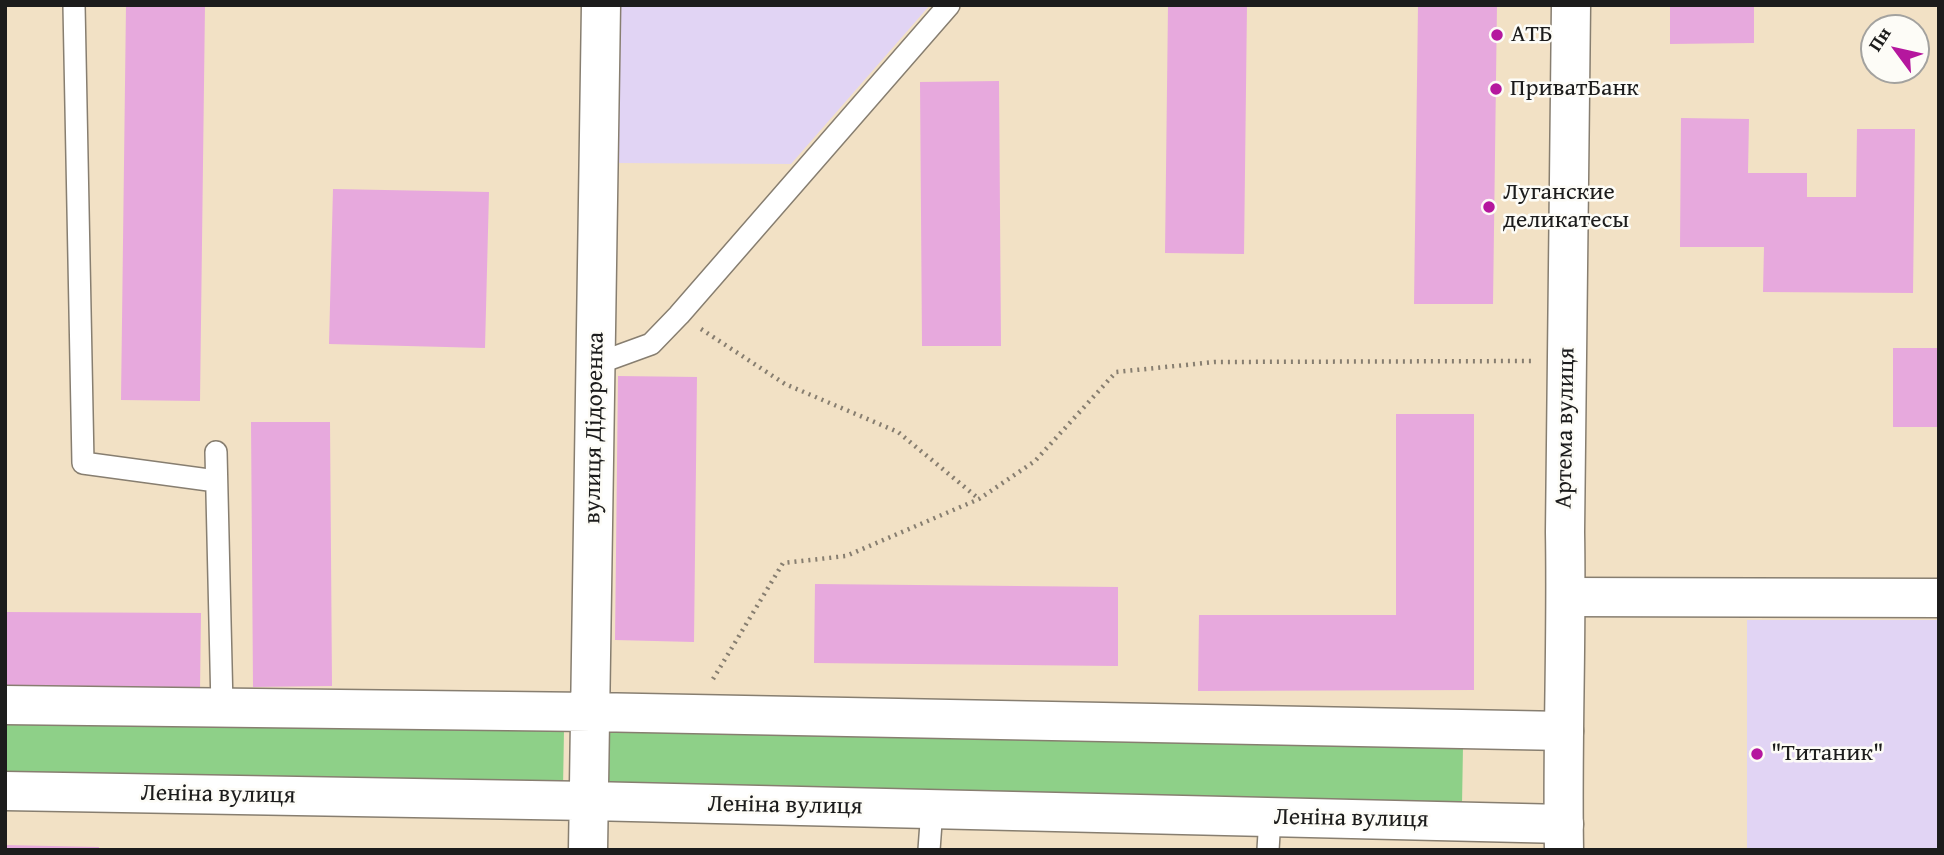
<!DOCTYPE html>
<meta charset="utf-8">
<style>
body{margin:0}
#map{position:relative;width:1944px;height:855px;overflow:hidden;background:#f2e1c5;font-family:"Gentium Book Plus",serif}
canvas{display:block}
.frame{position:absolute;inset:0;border:7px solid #1c1c1c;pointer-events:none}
.north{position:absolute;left:1860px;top:14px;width:70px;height:70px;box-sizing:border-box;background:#fdfcf7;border:2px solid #a3a29f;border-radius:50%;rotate:303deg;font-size:19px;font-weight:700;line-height:28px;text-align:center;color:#1c1c1c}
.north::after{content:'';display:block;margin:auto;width:24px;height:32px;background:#b5179e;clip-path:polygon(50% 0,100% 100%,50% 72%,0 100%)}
</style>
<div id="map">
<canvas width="1944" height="855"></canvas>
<div class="frame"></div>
<div class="north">Пн</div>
</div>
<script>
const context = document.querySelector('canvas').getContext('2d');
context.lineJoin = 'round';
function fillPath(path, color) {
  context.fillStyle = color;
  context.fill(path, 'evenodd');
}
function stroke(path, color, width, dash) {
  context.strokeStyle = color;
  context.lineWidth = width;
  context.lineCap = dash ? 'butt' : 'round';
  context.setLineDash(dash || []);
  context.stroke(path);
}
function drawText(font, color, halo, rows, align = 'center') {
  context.font = font + ' "Gentium Book Plus",serif';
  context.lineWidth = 5;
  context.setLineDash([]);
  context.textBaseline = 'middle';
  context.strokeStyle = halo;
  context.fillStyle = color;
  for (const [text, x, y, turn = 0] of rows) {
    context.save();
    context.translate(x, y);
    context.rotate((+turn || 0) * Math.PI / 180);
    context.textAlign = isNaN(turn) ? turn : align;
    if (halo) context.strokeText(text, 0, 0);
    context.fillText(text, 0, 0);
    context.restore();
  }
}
fillPath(new Path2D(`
 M618 5H930L791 164 617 163Z
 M1747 620H1939V850H1747Z`), '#e1d4f4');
fillPath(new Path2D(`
 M5 722 564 730 563 789 5 781Z
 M605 732 1463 746 1462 805 604 790Z`), '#8ed088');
fillPath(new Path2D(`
 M126 5H205L200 401 121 400Z
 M1168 5H1247L1244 254 1165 253Z
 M1418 5H1497L1493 304H1414Z
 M1670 5H1754V43L1670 44Z
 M999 81 1001 346H922L920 82Z
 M1681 118 1749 119 1748 173H1807V197H1856L1857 129H1915L1913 293 1763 292 1764 247H1680Z
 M333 189 489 192 485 348 329 344Z
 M1893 348H1939V427H1893Z
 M618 376 697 377 694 642 615 640Z
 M1396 414H1474V690L1198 691 1199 615H1396Z
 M251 422H330L332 686 253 687Z
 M815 584 1118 587V666L814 663Z
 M5 612 201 613 200 692H5Z
 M5 845 99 847V850H5Z`), '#e7a9dd');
const lane = new Path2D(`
 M74 5 83 463 216 481
 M596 364 651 344 679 315 949 5
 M216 452 222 707
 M929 850 932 809
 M1268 850 1270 817`);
const street = new Path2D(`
 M1566 597 1939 598
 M5 705 591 712 1564 731
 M5 791 589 801 1564 824
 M588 850 601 5`);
const secondary = new Path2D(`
 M1564 850C1562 744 1567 638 1565 532L1571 5`);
stroke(lane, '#877e70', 24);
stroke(street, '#877e70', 41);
stroke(secondary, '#877e70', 41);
stroke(new Path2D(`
 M701 329 785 384 898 432 979 499
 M713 679 783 563 846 556 979 499 1035 461 1116 372 1215 362 1531 361`), '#877e70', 4.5, [2, 5]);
stroke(lane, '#fff', 21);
stroke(street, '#fff', 38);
stroke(secondary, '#fff', 38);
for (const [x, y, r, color] of [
 [1497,35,7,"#b5179e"],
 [1496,89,7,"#b5179e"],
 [1489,207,7,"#b5179e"],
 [1757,754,7,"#b5179e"]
]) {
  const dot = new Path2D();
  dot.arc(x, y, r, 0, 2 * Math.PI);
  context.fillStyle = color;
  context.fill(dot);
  stroke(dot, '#fdfcf7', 2.5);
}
drawText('24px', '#1c1c1c', '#fdfcf7', [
 ["АТБ",1511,35],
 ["ПриватБанк",1510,89],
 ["Луганские",1503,193],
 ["деликатесы",1503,221],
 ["\"Титаник\"",1771,754]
], 'left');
drawText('24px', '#1c1c1c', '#fdfcf7', [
 ["вулиця Дідоренка",595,428,-89],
 ["Артема вулиця",1566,428,-89],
 ["Леніна вулиця",218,795,1],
 ["Леніна вулиця",785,806,1],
 ["Леніна вулиця",1351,819,1]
]);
</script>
